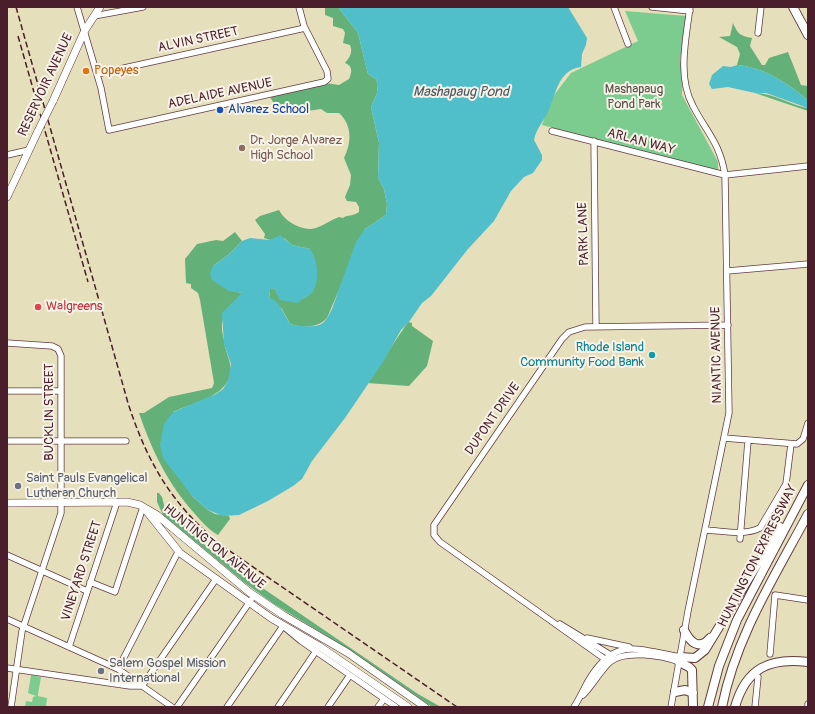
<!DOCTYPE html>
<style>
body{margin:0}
#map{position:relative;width:815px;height:714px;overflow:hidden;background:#e6dfbb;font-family:Pangolin,sans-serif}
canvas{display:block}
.frame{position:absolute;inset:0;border:8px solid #4a1f2b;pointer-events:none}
</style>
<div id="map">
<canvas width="815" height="714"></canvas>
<div class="frame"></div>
</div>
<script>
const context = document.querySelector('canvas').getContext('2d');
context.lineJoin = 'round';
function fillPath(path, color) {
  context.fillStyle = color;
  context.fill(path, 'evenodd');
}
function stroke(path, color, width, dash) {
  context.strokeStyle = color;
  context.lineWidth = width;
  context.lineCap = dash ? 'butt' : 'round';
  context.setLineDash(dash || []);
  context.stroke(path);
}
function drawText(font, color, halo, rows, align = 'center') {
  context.font = font + ' Pangolin,sans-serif';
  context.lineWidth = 4;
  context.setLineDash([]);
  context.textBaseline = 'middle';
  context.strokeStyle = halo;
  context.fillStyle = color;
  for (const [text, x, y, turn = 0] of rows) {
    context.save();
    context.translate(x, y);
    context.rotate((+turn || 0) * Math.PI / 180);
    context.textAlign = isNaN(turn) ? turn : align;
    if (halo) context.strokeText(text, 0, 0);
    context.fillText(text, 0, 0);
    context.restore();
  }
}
fillPath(new Path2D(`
 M625 11 686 16 680 60 683 74 682 95 718 162V171L542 125 551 99 571 73 638 41Z
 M31 675 41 677 38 694V696L47 698 46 707H25L26 701 32 702 33 697 36 696 28 693Z`), '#7bcc8e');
fillPath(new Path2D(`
 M325 7H338L358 33 368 74 376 79 378 84 377 93 371 107 379 143 378 178 384 189 387 204 386 215 365 229 327 318C318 328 302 328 290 324L282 309 270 298 269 289 274 288 280 298C295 301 303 302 313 291L310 249 292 245 284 238 270 240 264 238 265 234 255 220 260 216 279 210C285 222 303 232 316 228 324 225 331 220 339 217L343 218C348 214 352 217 359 212V207L356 202 347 201 345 197 350 185 351 175 344 158C352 142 352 125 339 113H327L321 109 295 113 282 112 275 114 273 102 269 95 325 83 339 85 349 79C352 72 353 66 345 63 350 57 353 52 350 45L343 43 345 33 343 29 333 26V18L325 15Z
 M733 23C738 34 740 36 752 38L750 46 762 65H765L769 58 788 52 801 85 808 86V101C791 84 760 66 737 65L740 54 737 47 719 37 730 36Z
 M755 93C774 93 790 105 808 108V111Z
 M235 232 242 241 228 255 213 266C220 286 221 289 242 293 237 304 227 302 223 319 220 327 224 338 225 346 226 352 229 358 230 364 236 395 194 402 173 412L185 485 193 497 208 510 215 514 229 516 230 519 218 535C209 530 202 522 195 514 168 484 152 451 139 413H144L169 397 212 388 214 383 200 300 198 293 191 288V284L186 283 185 259 197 244 216 240 223 241Z
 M408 322 412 323V326L433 341 427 366 409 386 367 383Z
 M157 493H159L162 497 165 509 174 515 209 549 239 572 418 694 441 707H432L353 652 274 604 245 583 163 515 157 502Z`), '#64b079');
fillPath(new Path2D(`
 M338 7H568L587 38 586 45 582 54 581 67C558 70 556 94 548 112 543 122 536 129 534 140L542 155V160L533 173 524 177 511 191 494 221 468 249 431 296 422 303 409 322 401 330 383 362 345 418 312 461 302 479 293 486 268 501 239 515 223 516 208 510 193 497 169 466 163 458 160 445 164 424 173 412 216 394 223 389 228 381 231 364 224 344 222 313 242 293 229 291 212 280 210 274 213 266 228 255 242 241 250 238 270 240 280 235 292 245 310 249C318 260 320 280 313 291 309 297 302 298 298 303L280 300 274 288 269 290 270 298C280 301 284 315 290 324 296 326 315 328 321 324 327 321 329 314 332 309L356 242 365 229 386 215 387 204 384 189 378 178 379 143 371 107 377 93 378 84 376 79 368 74 358 33Z
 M737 65C760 66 791 84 808 101V108L766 93H755L728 87 712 89 709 84 712 75 723 66 731 67Z`), '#51bfc9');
const minor = new Path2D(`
 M77 7 101 88 109 130 324 82 328 79 327 71 304 26 299 7
 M614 7 628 44
 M652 7 690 11
 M94 16 143 7
 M758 33 761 7
 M97 74 305 28
 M552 131 725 175 808 166
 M594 141 596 327
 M7 155 29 150
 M727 271 808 264
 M7 343 52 346 58 349 61 356V513L22 631 11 707
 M7 391H61
 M724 438 797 444 803 439 808 423
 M7 441H126
 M706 530C724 531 743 536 760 528L786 484 791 444
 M740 539 748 441
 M7 555 87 591
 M90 582 115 592 143 507
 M7 619 118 669 172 707
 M560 624 614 657
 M587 638 629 647
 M69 647 117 502
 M770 654 775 595 808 600
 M609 662 440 542 434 535V525L562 339 569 332 585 327 728 325
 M7 668 130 686H142L216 579
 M118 669 178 552
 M583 695C593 685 600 671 610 662 625 649 663 656 679 662
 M177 707 251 600
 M227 707 283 626 301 641 396 707
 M278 707 316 651
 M328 707 350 675
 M378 707 384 699
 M574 707C579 699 583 691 587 683 614 636 635 649 680 657
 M671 707 688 611 729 413 725 175C720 143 707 133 693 106 677 77 686 39 690 7
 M755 707 758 677
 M808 707V704`);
const major = new Path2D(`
 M53 101 85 30 100 7
 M7 197 38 131
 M7 503 127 502 140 505 157 515 249 592 283 615 348 653 425 707
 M144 508 180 553 271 618 319 646 408 707`);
const highway = new Path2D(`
 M793 7 808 35
 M684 630C690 642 699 651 710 638
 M680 657 695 658 705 650 780 527
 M679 662 689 667 692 670 693 707
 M675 692 685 690 693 693
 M708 707 719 666 737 620 808 485
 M722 707C736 636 775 576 808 514
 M735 707C746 668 770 657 808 662`);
stroke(minor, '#613c41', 7);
stroke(major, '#613c41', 8);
stroke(highway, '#613c41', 10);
stroke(minor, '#fff', 5.5);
stroke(major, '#fff', 7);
stroke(highway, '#fff', 8);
stroke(new Path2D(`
 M16 7 128 403C147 462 172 505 221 545L457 707
 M18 36 88 282`), '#4a1f2b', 1.5, [6, 3]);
const majorBridge = new Path2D(`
 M38 131 53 101`);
stroke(majorBridge, '#613c41', 8, []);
stroke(majorBridge, '#fff', 7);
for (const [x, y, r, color] of [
 [86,71,4,"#e8710a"],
 [220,110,4,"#1a4fb4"],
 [242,148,4,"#8d6e63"],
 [38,307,4,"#e0444e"],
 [652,355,4,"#0f9aa8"],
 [18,486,4,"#6b7280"],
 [101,671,4,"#6b7280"]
]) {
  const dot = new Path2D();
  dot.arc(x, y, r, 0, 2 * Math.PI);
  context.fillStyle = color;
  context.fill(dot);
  stroke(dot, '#f7f3e8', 1.5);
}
drawText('13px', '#4a1f2b', '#f7f3e8', [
 ["ALVIN STREET",198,40,-12],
 ["RESERVOIR AVENUE",46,85,-65],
 ["ADELAIDE AVENUE",220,94,-12],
 ["ARLAN WAY",641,142,15],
 ["PARK LANE",584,234,-92],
 ["NIANTIC AVENUE",717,355,-91],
 ["BUCKLIN STREET",50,412,-90],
 ["DUPONT DRIVE",493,419,-55],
 ["HUNTINGTON AVENUE",214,547,39],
 ["HUNTINGTON EXPRESSWAY",758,556,-63],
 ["VINEYARD STREET",82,571,-72]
]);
drawText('13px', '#c56008', '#f7f3e8', [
 ["Popeyes",94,71]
], 'left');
drawText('13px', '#595349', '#f7f3e8', [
 ["Mashapaug",634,90],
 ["Pond Park",634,105]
]);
drawText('13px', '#164399', '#f7f3e8', [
 ["Alvarez School",228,110]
], 'left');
drawText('13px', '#785e54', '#f7f3e8', [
 ["Dr. Jorge Alvarez",250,141],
 ["High School",250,156]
], 'left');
drawText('13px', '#be3a42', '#f7f3e8', [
 ["Walgreens",46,307]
], 'left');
drawText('13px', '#0d838f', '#f7f3e8', [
 ["Rhode Island",644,348],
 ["Community Food Bank",644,363]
], 'right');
drawText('13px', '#5b616d', '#f7f3e8', [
 ["Saint Pauls Evangelical",26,479],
 ["Lutheran Church",26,494],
 ["Salem Gospel Mission",109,664],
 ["International",109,679]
], 'left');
drawText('italic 14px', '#4c5762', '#f7f3e8', [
 ["Mashapaug Pond",461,92]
]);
</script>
